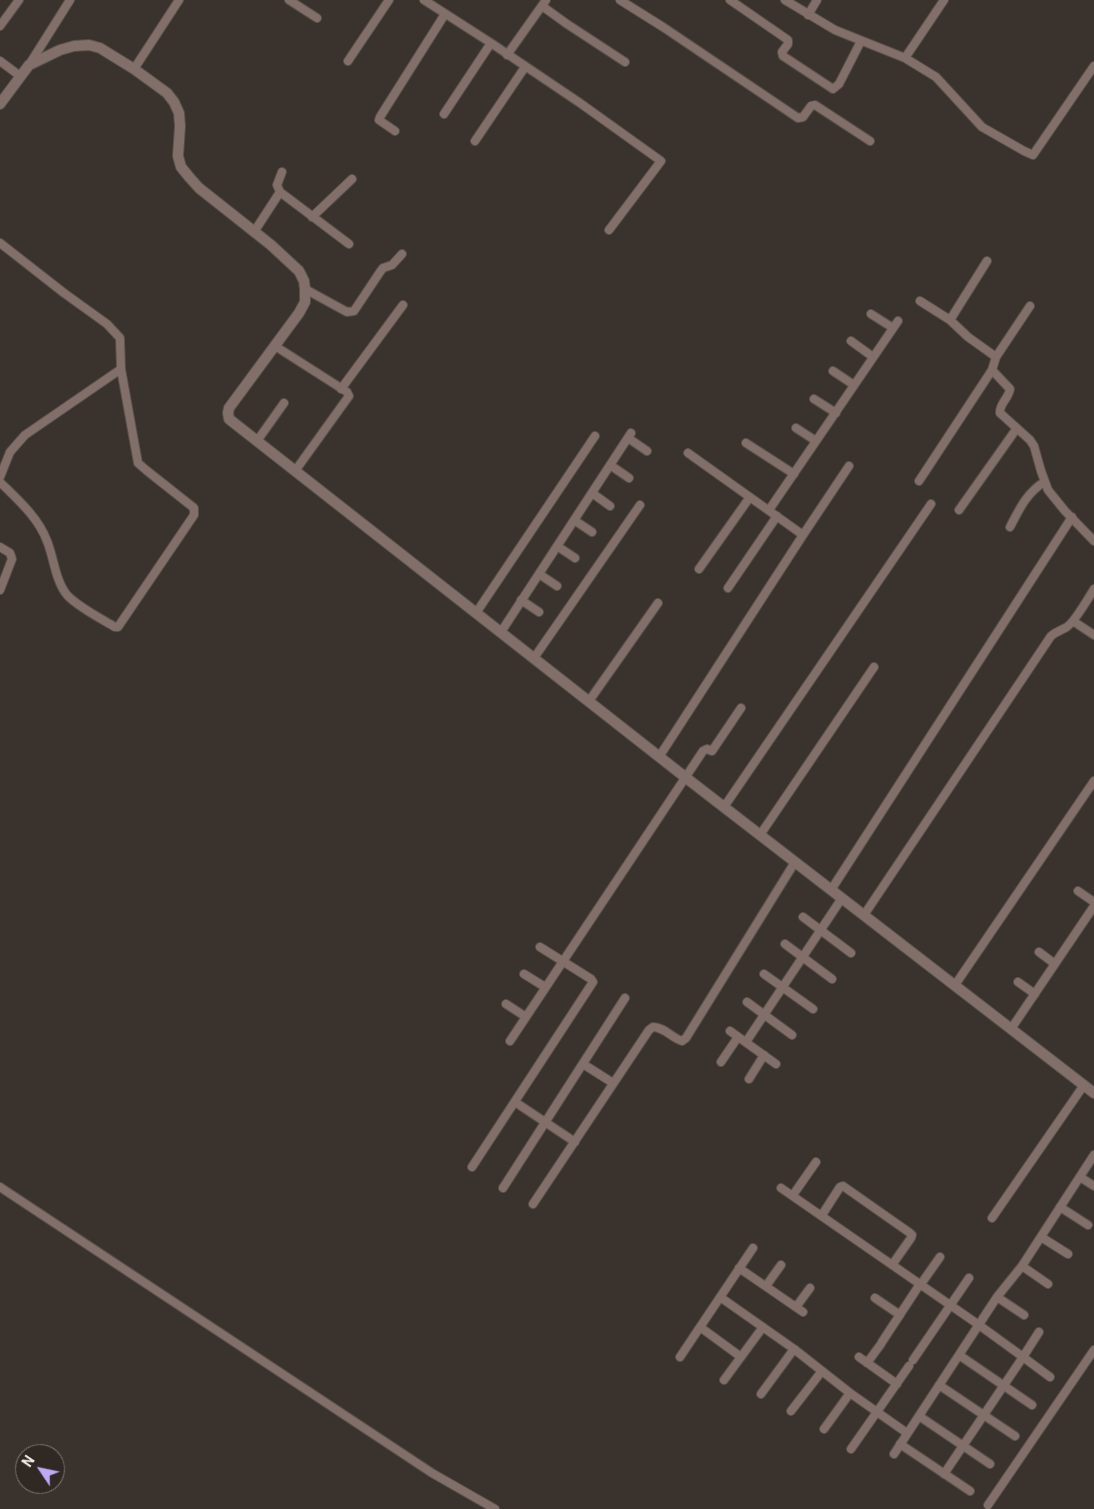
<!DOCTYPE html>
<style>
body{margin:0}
#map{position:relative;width:1094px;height:1509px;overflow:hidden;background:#39322d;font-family:Roboto,sans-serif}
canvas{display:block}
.north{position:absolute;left:15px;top:1444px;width:50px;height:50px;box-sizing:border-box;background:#2f2823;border:1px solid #7c7672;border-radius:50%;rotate:304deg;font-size:14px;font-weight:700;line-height:20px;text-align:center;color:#f0ebe8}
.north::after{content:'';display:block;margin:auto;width:18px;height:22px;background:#bea9f4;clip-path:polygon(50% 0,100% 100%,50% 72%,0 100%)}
</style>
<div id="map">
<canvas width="1094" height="1509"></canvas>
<div class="north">N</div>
</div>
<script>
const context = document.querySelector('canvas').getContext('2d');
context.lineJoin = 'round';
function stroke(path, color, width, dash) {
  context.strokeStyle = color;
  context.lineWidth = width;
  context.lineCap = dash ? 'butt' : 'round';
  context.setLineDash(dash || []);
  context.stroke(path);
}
const minor = new Path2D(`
 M289 0 317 18
 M424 0 491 43 580 103 661 161 609 230
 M620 0 663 27 798 118 803 117 811 106 815 105 870 141
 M730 0 788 40V44L782 52 783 56 833 89 839 84 861 41
 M785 0 835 30 905 58 936 77 982 127 1024 151 1033 155 1094 66
 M542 6 567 24 625 62
 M808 15 817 0
 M0 26 19 0
 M507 55 546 0
 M905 58 944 0
 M0 61 20 76
 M348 61 389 0
 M29 65 70 0
 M134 69 179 0
 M444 114 491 43
 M395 131 379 120 380 117 445 14
 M475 141 525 67
 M282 172 277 185 280 192 349 244
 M312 217 352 179
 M254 232 280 192
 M0 243 64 293 107 324 120 338 121 369 138 463 146 470 194 508V515L118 627H115C100 618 78 607 67 595 55 580 54 558 47 541 38 517 18 500 0 482
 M305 289 347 312 354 311 380 272 383 268 392 265 402 254
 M871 314 893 328
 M950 320 987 261
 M851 341 873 357
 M275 346 347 392 349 396 295 471
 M996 357 1030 306
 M992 370 1010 389C1009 398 999 404 1000 413L1030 440 1034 446 1041 471 1048 490 1065 511 1094 541
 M833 371 854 385
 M341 389 403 305
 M814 399 836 413
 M796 428 816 441
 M628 438 647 451
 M257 441 284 403
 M746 443 794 474
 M688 453 803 535
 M610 465 629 478
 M0 477 10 452 25 435 121 369
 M919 481 992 370 996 357 968 337 950 320 920 301
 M592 493 610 506
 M769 510 898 321
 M959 510 1017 428
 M574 520 592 532
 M1010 527C1020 508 1026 494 1044 482
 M557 546 575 558
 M0 547 10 553 12 559 0 590
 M699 569 750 497
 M539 574 557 586
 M728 588 777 516
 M521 600 539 612
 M476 613 595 436
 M1073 621 1094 635
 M501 632 631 433
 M534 658 640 505
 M589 701 658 603
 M659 757 803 535 849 466
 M724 807 931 504
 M760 835 874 667
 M831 890 1072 517
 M1078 891 1094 902
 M864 915 1051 636C1057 631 1060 631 1065 628 1073 625 1089 597 1094 589
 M803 917 851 953
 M785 944 832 979
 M1039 952 1055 964
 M524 974 545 987
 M764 974 813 1009
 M1018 982 1035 994
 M955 985 1094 781
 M747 1002 792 1035
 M506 1004 526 1017
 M1011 1029 1094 906
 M730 1031 776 1064
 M510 1041 703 751 707 749 712 751 741 708
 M746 1042 842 898
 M721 1062 738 1037
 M583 1064 613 1083
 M749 1079 764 1055
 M515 1102 575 1142
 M472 1167 593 982 591 979 540 947
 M1080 1177 1094 1186
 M0 1187 432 1473 495 1509
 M503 1188 625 998
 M781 1188 979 1325 1023 1357 944 1474
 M793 1195 816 1162
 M533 1204 649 1030 653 1027C664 1027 672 1038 682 1041L686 1038 795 862
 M1060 1207 1088 1225
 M822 1215 840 1187 843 1186 910 1233 912 1235 911 1238 892 1265
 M992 1218 1084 1085
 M1041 1237 1068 1254
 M1022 1266 1048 1284
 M739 1268 803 1312
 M921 1284 940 1257
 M766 1286 781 1265
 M720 1297 794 1349 850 1393 907 1433
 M997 1297 1024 1315
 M875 1298 900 1315
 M796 1307 810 1288
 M700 1327 741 1357
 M1039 1332 1023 1357 1050 1377
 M882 1342 920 1284
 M959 1355 1032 1405
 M680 1357 753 1248
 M859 1357 897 1384
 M913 1360 969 1278
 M867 1363 881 1344
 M724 1380 763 1327
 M939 1385 1015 1436
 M761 1394 794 1349
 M791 1411 822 1371
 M919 1416 990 1464
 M824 1429 850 1393
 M900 1444 970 1491
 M851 1449 909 1366
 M894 1454 997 1297 1022 1266 1094 1155
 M988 1505 1094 1350`);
const tertiary = new Path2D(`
 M0 104 29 65 60 50 74 46 89 45 100 48 134 69 167 93 174 102 179 113 180 126 178 156 181 167 190 178 199 188 271 245 299 271 304 281 305 289V302L299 313 229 408 228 413 229 419 685 777 1094 1093`);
stroke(minor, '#56504b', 10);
stroke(tertiary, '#56504b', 12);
stroke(minor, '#826f69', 8);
stroke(tertiary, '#826f69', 10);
</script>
